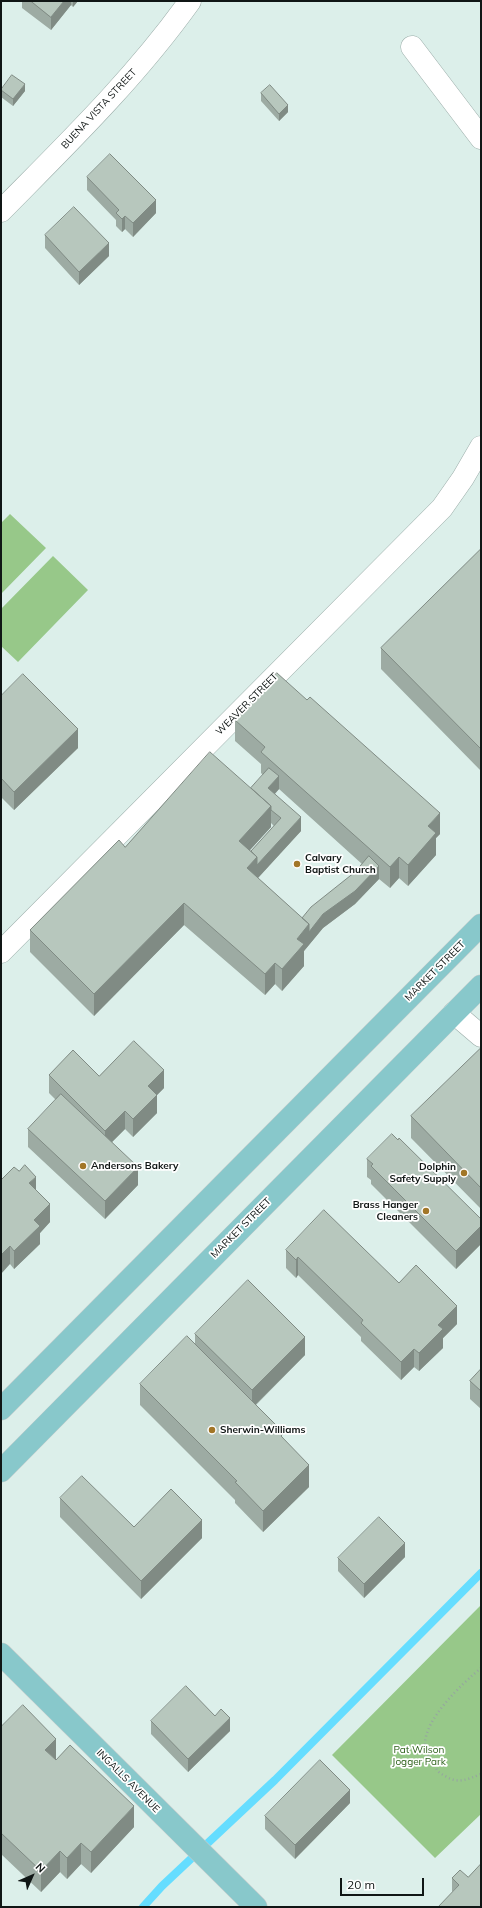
<!DOCTYPE html>
<style>
body{margin:0}
#map{position:relative;width:482px;height:1908px;overflow:hidden;background:#dcefea;font-family:Mulish,sans-serif}
canvas{display:block}
.frame{position:absolute;inset:0;border:2px solid #101615;pointer-events:none}
.north{position:absolute;left:12px;top:1856px;width:40px;height:40px;-webkit-text-stroke:3px #fff;paint-order:stroke;rotate:45deg;font-size:11px;font-weight:700;line-height:16px;text-align:center;color:#101615}
.north::after{content:'';display:block;margin:auto;width:14px;height:18px;background:#101615;clip-path:polygon(50% 0,100% 100%,50% 72%,0 100%)}
.scale{position:absolute;left:340px;top:1878px;width:84px;height:18px;box-sizing:border-box;border:2px solid #101615;border-top:0;padding-left:5px;font-size:12px;line-height:14px;white-space:nowrap;color:#101615;-webkit-text-stroke:3px #fff;paint-order:stroke}
</style>
<div id="map">
<canvas width="482" height="1908"></canvas>
<div class="frame"></div>
<div class="north">N</div>
<div class="scale">20 m</div>
</div>
<script>
const context = document.querySelector('canvas').getContext('2d');
context.lineJoin = 'round';
function fillPath(path, color) {
  context.fillStyle = color;
  context.fill(path, 'evenodd');
}
function stroke(path, color, width, dash) {
  context.strokeStyle = color;
  context.lineWidth = width;
  context.lineCap = dash ? 'butt' : 'round';
  context.setLineDash(dash || []);
  context.stroke(path);
}
function drawText(font, color, halo, rows, align = 'center') {
  context.font = font + ' Mulish,sans-serif';
  context.lineWidth = 3.5;
  context.setLineDash([]);
  context.textBaseline = 'middle';
  context.strokeStyle = halo;
  context.fillStyle = color;
  for (const [text, x, y, turn = 0] of rows) {
    context.save();
    context.translate(x, y);
    context.rotate((+turn || 0) * Math.PI / 180);
    context.textAlign = isNaN(turn) ? turn : align;
    if (halo) context.strokeText(text, 0, 0);
    context.fillText(text, 0, 0);
    context.restore();
  }
}
fillPath(new Path2D(`
 M10 514 46 548 1 594V523Z
 M53 556 88 590 18 662 1 646V609Z
 M481 1605V1814L435 1858 332 1755Z`), '#97c889');
stroke(new Path2D(`
 M143 1907 162 1886 275 1780 481 1573`), '#65ddff', 8);
const minor = new Path2D(`
 M412 47 481 138
 M1 211C67 144 135 78 190 1
 M1 952 442 508 463 478 481 447
 M454 1013 481 1036`);
const major = new Path2D(`
 M1 1409 481 925
 M1 1471 481 986
 M1 1654 256 1907`);
stroke(minor, '#9aaca8', 23);
stroke(major, '#cacccc', 23);
stroke(new Path2D(`
 M481 1668C463 1683 424 1719 425 1745 426 1754 433 1763 437 1770 439 1773 443 1775 447 1777 459 1784 468 1779 481 1774`), '#96a4a1', 2.5, [1, 3]);
stroke(minor, '#fff', 22);
stroke(major, '#88c8cb', 22);
fillPath(new Path2D(`
 M22 1H78L73 7 71 5 51 30 22 8Z
 M1 90 25 91 13 106 1 97Z
 M261 93 288 112 279 121 261 101Z
 M87 177 156 213 133 237 125 229 122 232 116 226V220L87 190Z
 M45 235 109 256 79 285 45 248Z
 M481 549V771L381 669V648Z
 M1 696 78 748 14 810 1 797Z
 M235 720 440 834 436 838V855L408 886 399 878 390 888 379 879 355 904 323 928 304 951V966L282 991 275 984 265 995 184 925 94 1016 30 952V930L125 847 251 788 263 775 261 773V764L235 741ZM279 789 362 864 355 872 302 918 258 878 301 831 275 794ZM271 823 274 826 251 851 250 850 271 827Z
 M481 1048V1209L411 1138V1116Z
 M49 1075 99 1076 164 1088 157 1095V1113L133 1137 125 1129 112 1142 138 1185 105 1219 28 1147V1129L56 1100 49 1093Z
 M367 1159 481 1219V1246V1244L456 1269 371 1184V1180L367 1177Z
 M1 1180 36 1190 50 1222 40 1233V1244L14 1269 10 1264Z
 M286 1250 399 1283 457 1324 443 1338V1348L419 1371 414 1367 401 1380 361 1341V1337L298 1275 296 1278 286 1268Z
 M195 1334 305 1355 256 1405 284 1439 309 1487 263 1532 235 1503V1500L140 1405V1384L195 1345Z
 M481 1369V1409L470 1399V1381Z
 M60 1498 134 1527 202 1538 141 1599 60 1517Z
 M405 1557 364 1598 338 1571V1558Z
 M151 1721 230 1731 188 1772 151 1734Z
 M1 1727 56 1759 134 1827 91 1873 81 1864 67 1879 60 1872 41 1892 1 1854Z
 M350 1803 295 1859 265 1829V1816Z
 M468 1877 452 1892V1878Z`), '#9daba3');
fillPath(new Path2D(`
 M64 1H71V5L51 30V17Z
 M73 1H78L73 7Z
 M25 84V91L13 106V99Z
 M288 105V112L279 121V114Z
 M156 200V213L133 237V223Z
 M125 216V229L122 232V219Z
 M109 243V256L79 285V272Z
 M1 683H2V690L1 691Z
 M78 729V748L14 810V792Z
 M279 776V789L268 801V788Z
 M271 806V827L239 862V841Z
 M440 813V834L436 838V855L408 886V865L428 826Z
 M301 817V831L257 879V865Z
 M257 857V879L247 868Z
 M399 857V878L390 888V867Z
 M379 866V879L355 904 323 928 304 951V966L282 991V969L297 939 309 924 323 914Z
 M184 903V925L94 1016V994Z
 M275 963V984L265 995V974Z
 M164 1070V1088L157 1095V1113L133 1137V1119L148 1086Z
 M125 1111V1129L105 1149V1131Z
 M138 1167V1185L105 1219V1201Z
 M36 1177V1195L29 1183Z
 M50 1204V1222L40 1233V1244L14 1269V1251L34 1220Z
 M481 1226V1244L456 1269V1251Z
 M10 1246V1264L1 1274V1255Z
 M298 1257V1275L296 1278V1260Z
 M457 1306V1324L443 1338V1348L419 1371V1353L438 1325Z
 M305 1337V1355L252 1408V1390Z
 M414 1349V1367L401 1380V1362Z
 M309 1465V1487L263 1532V1511Z
 M202 1520V1538L141 1599V1581Z
 M405 1543V1557L364 1598V1584Z
 M230 1718V1731L188 1772V1759Z
 M56 1739V1760L45 1750Z
 M350 1790V1803L295 1859V1845Z
 M134 1806V1827L91 1873V1852Z
 M81 1843V1864L67 1879V1858Z
 M60 1851V1872L41 1892V1871Z`), '#808b84');
const building = new Path2D(`
 M31 1H64L51 17Z
 M12 75 25 84 13 99 1 90Z
 M270 85 288 105 279 114 261 93Z
 M110 154 156 200 133 223 125 216 122 219 116 213 119 210 87 177Z
 M74 207 109 243 79 272 45 235Z
 M481 549V749L381 648Z
 M277 673 307 700 310 697 440 813 428 826 436 833 408 865 399 857 390 867 261 752 265 747 235 720Z
 M23 674 78 729 14 792 1 778V696Z
 M210 752 271 806 239 841 257 857 247 868 309 924 297 939 304 944 282 969 275 963 265 974 184 903 94 994 30 930 119 840 125 847Z
 M269 768 279 776 268 788 301 817 257 865V857L251 851 281 818 271 810V806L251 788Z
 M369 856 379 866 355 891 323 914 309 932V924L302 918 311 907 355 872Z
 M134 1041 164 1070 148 1086 157 1095 133 1119 125 1111 105 1131 49 1075 73 1050 99 1076Z
 M481 1048V1188L411 1116Z
 M61 1094 138 1167 105 1201 28 1129Z
 M392 1134 398 1140 399 1138 481 1219V1226L456 1251 371 1166 373 1164 367 1159Z
 M25 1165 36 1177 29 1183 50 1204 34 1220 40 1226 14 1251 10 1246 1 1255V1180L14 1167 19 1171Z
 M324 1210 399 1283 416 1265 457 1306 438 1325 443 1329 419 1353 414 1349 401 1362 361 1323 363 1320 298 1257 296 1260 286 1250Z
 M248 1280 305 1337 252 1390 195 1334Z
 M187 1336 284 1433 281 1436 309 1465 263 1511 235 1482 237 1481 140 1384Z
 M481 1369V1391L470 1381Z
 M82 1476 134 1527 171 1489 202 1520 141 1581 60 1498Z
 M379 1517 405 1543 364 1584 338 1558Z
 M186 1686 215 1716 221 1709 230 1718 188 1759 151 1721Z
 M23 1705 56 1739 45 1750 56 1760 70 1745 134 1806 91 1852 81 1843 67 1858 60 1851 41 1871 1 1833V1727Z
 M320 1760 350 1790 295 1845 265 1816Z
 M481 1864V1907H438L459 1885 452 1878 460 1870 468 1877Z`);
fillPath(building, '#b7c7bd');
stroke(building, '#808b84', 1);
for (const [x, y, r, color] of [
 [297,864,4,"#a27627"],
 [83,1166,4,"#a27627"],
 [464,1173,4,"#a27627"],
 [426,1211,4,"#a27627"],
 [212,1430,4,"#a27627"]
]) {
  const dot = new Path2D();
  dot.arc(x, y, r, 0, 2 * Math.PI);
  context.fillStyle = color;
  context.fill(dot);
  stroke(dot, '#fff', 1.5);
}
drawText('10px', '#101615', '#fff', [
 ["BUENA VISTA STREET",99,109,-47],
 ["WEAVER STREET",247,704,-45],
 ["MARKET STREET",435,971,-45],
 ["MARKET STREET",241,1228,-45],
 ["INGALLS AVENUE",128,1781,45]
]);
drawText('bold 10px', '#101615', '#fff', [
 ["Calvary",305,858],
 ["Baptist Church",305,870],
 ["Andersons Bakery",91,1166],
 ["Dolphin",456,1167,"right"],
 ["Safety Supply",456,1179,"right"],
 ["Brass Hanger",418,1205,"right"],
 ["Cleaners",418,1217,"right"],
 ["Sherwin-Williams",220,1430]
], 'left');
drawText('10px', '#2b6018', '#fff', [
 ["Pat Wilson",419,1750],
 ["Jogger Park",419,1762]
]);
</script>
